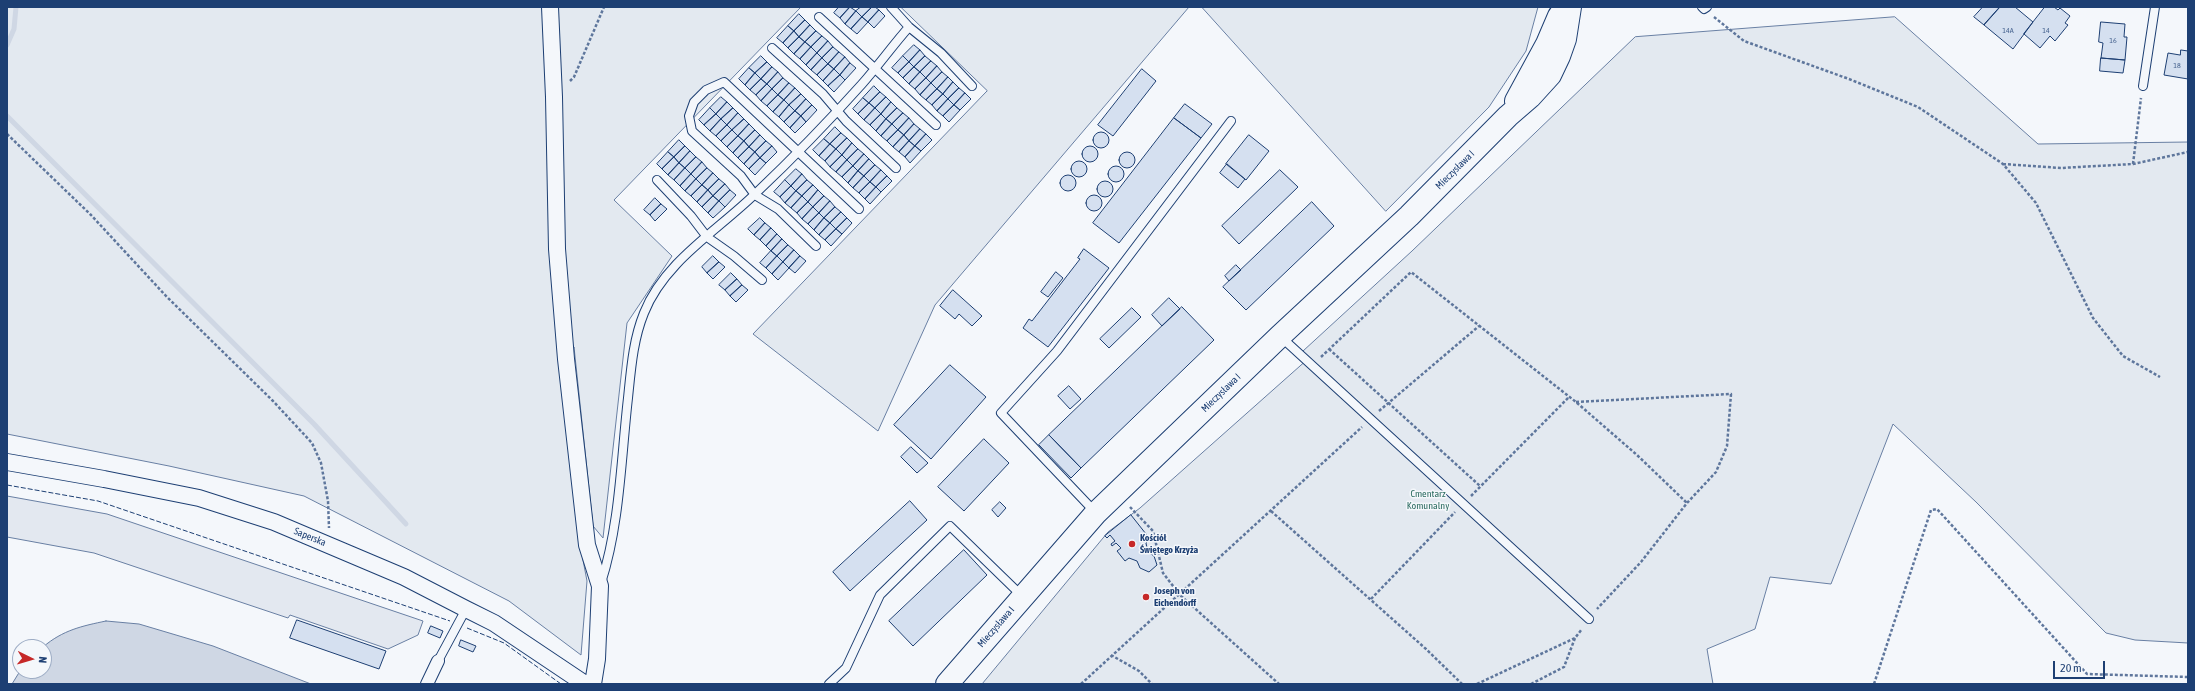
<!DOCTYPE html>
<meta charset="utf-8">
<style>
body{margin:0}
#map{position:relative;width:2195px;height:691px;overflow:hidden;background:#f4f7fb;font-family:"Asap Condensed",sans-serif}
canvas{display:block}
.frame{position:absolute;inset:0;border:8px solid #1d3f73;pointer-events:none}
.north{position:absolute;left:12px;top:639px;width:40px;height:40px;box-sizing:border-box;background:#f4f7fb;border:1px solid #9eadc5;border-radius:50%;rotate:95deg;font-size:11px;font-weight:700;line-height:16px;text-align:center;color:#1d3f73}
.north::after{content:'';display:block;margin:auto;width:14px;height:18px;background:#c62828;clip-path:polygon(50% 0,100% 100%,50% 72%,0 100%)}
.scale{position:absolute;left:2053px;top:661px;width:52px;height:18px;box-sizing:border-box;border:2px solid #1d3f73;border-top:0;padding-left:5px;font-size:12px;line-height:14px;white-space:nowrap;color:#1d3f73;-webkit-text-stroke:3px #f4f7fb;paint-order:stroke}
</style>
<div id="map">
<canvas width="2195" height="691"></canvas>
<div class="frame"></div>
<div class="north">N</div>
<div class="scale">20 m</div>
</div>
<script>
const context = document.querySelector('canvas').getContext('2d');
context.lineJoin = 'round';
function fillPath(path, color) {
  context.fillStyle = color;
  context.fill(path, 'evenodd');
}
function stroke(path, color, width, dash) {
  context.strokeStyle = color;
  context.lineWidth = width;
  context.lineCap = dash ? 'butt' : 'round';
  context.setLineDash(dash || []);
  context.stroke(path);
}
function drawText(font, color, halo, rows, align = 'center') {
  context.font = font + ' "Asap Condensed",sans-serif';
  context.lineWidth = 3;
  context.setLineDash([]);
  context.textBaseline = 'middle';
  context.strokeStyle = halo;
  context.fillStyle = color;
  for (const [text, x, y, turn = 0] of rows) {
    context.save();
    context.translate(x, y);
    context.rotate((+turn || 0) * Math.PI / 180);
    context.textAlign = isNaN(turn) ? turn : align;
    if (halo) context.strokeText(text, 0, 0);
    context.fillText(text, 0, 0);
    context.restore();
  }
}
const green = new Path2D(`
 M7 7H801L614 200 672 256 627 323 603 538 593 526 574 347 563 390 579 539 587 581 581 655 509 601 304 496 169 466 7 434Z
 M901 7H1189L935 305 878 431 753 334 987 91Z
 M1202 7H1538L1526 51 1489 107 1386 211Z
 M1895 17 2038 144 2188 142V643L2135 640 2106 633 1976 502 1893 424 1831 584 1770 577 1755 629 1707 649 1713 684H982L1108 532 1140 508 1309 358 1303 351 1412 251 1635 37Z`);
fillPath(green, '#e3e9f0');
stroke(green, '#687fa3', 1);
const parking = new Path2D(`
 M7 496 107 514 423 621 418 635 388 649 290 615 288 618 94 553 7 537Z`);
fillPath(parking, '#e3e8f0');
stroke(parking, '#687fa3', 1);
const water = new Path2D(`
 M106 621 139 624 213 646 311 684H12L20 671H44L43 647C63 630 82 626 106 621Z`);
fillPath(water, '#cfd7e4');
stroke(water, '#687fa3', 1);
stroke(new Path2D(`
 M7 45 14 29 16 7
 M7 116 314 424 406 524`), '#cfd7e4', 5);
const building = new Path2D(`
 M839 7H850L840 18 834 13Z
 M850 7 856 11 845 24 840 18Z
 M861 7H872L862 17 856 11Z
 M872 7H875L879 10 868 22 862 17Z
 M1983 7H2000L1984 25 1974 17Z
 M2000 7H2015L2033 22 2013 49 1984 25Z
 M2045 7H2054L2058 10 2060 8 2070 16 2065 23 2068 25 2055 41 2050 36 2040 48 2024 34Z
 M879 10 885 16 874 28 868 22Z
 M856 11 862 17 851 29 845 24Z
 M799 14 805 20 794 31 788 26Z
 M862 17 868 22 857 34 851 29Z
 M805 20 810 25 799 37 794 31Z
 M2101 22 2125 24 2124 37H2127L2125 60 2101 58 2103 43 2099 42Z
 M810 25 816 31 805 42 799 37Z
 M788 26 794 31 783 43 777 38Z
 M794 31 799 37 788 48 783 43Z
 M816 31 822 36 811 47 805 42Z
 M822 36 828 41 817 53 811 47Z
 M799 37 805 42 794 54 788 48Z
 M828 41 833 47 822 58 817 53Z
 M805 42 811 47 800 59 794 54Z
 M914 45 920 50 909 62 903 56Z
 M811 47 817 53 806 65 800 59Z
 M833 47 839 52 828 64 822 58Z
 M920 50 925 56 914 67 909 62Z
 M2181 50 2188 51V79L2164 75 2168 53 2180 55Z
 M839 52 845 57 834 69 828 64Z
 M817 53 822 58 811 70 806 65Z
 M761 56 767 62 755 73 749 68Z
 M903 56 909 62 898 73 892 68Z
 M925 56 931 61 920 72 914 67Z
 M845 57 850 63 840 75 834 69Z
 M822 58 828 64 817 75 811 70Z
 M2101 58 2125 60 2123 73 2100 71Z
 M931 61 937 66 926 78 920 72Z
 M767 62 772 67 761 79 755 73Z
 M909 62 914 67 903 78 898 73Z
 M850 63 856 68 845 80 840 75Z
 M828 64 834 69 823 81 817 75Z
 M937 66 942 72 931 83 926 78Z
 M772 67 778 72 767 84 761 79Z
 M914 67 920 72 909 84 903 78Z
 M749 68 755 73 745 85 739 79Z
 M834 69 840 75 828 86 823 81Z
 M1142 69 1156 81 1113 136 1098 125Z
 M778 72 783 78 772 89 767 84Z
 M920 72 926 78 915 89 909 84Z
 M942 72 948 77 937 89 931 83Z
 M755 73 761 79 750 90 745 85Z
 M840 75 845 80 834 92 828 86Z
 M948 77 953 82 943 94 937 89Z
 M783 78 789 83 778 95 772 89Z
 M926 78 931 83 920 95 915 89Z
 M761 79 767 84 756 95 750 90Z
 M953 82 959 88 948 99 943 94Z
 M789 83 795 88 784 100 778 95Z
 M931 83 937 89 926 100 920 95Z
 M767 84 772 89 761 101 756 95Z
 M874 86 880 92 869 103 863 98Z
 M795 88 801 94 789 105 784 100Z
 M959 88 965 93 954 105 948 99Z
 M772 89 778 95 767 106 761 101Z
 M937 89 943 94 932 105 926 100Z
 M880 92 886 97 875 108 869 103Z
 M965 93 971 99 960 110 954 105Z
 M801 94 806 99 795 111 789 105Z
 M943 94 948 99 937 111 932 105Z
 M778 95 784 100 773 112 767 106Z
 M721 97 727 102 716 114 710 108Z
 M886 97 891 102 881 114 875 108Z
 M863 98 869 103 858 114 853 109Z
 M806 99 812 105 801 116 795 111Z
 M948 99 954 105 943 116 937 111Z
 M784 100 789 105 779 117 773 112Z
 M727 102 733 108 721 119 716 114Z
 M891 102 897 108 886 119 881 114Z
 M869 103 875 108 864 120 858 114Z
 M1185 104 1212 124 1201 138 1174 118Z
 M789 105 795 111 784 122 779 117Z
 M812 105 817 110 806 122 801 116Z
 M954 105 960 110 949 122 943 116Z
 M710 108 716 114 704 125 699 120Z
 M733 108 738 113 727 125 721 119Z
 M875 108 881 114 870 125 864 120Z
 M897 108 903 113 892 124 886 119Z
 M795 111 801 116 790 128 784 122Z
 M738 113 744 119 732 130 727 125Z
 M903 113 909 118 898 130 892 124Z
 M716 114 721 119 710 131 704 125Z
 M881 114 886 119 876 131 870 125Z
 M801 116 806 122 795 133 790 128Z
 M909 118 914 124 904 135 898 130Z
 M1174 118 1201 138 1119 243 1093 223Z
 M721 119 727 125 716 136 710 131Z
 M744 119 749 124 738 136 732 130Z
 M886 119 892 124 881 136 876 131Z
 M749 124 755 130 744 141 738 136Z
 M892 124 898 130 887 141 881 136Z
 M914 124 920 129 909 141 904 135Z
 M727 125 732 130 721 141 716 136Z
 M835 127 841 133 830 144 824 139Z
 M920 129 926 134 915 146 909 141Z
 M732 130 738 136 727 147 721 141Z
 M755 130 760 135 749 147 744 141Z
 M898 130 904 135 893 147 887 141Z
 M1093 140a8 8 0 1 1 16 0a8 8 0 1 1-16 0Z
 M841 133 847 138 836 149 830 144Z
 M926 134 932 140 921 151 915 146Z
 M760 135 766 141 755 152 749 147Z
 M904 135 909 141 899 152 893 147Z
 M1249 135 1269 151 1246 180 1226 164Z
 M738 136 744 141 733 153 727 147Z
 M847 138 852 143 842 155 836 149Z
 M824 139 830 144 819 156 813 150Z
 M679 140 685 146 674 157 668 152Z
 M744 141 749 147 738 158 733 153Z
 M766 141 772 146 760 158 755 152Z
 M909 141 915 146 905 157 899 152Z
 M852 143 858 149 847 160 842 155Z
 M830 144 836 149 825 161 819 156Z
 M685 146 690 151 679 163 674 157Z
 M772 146 777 152 766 163 760 158Z
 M915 146 921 151 910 163 905 157Z
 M1082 154a8 8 0 1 1 16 0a8 8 0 1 1-16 0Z
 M749 147 755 152 744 164 738 158Z
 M836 149 842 155 830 167 825 161Z
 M858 149 864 154 853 166 847 160Z
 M690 151 696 157 685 168 679 163Z
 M668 152 674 157 662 169 657 164Z
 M755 152 760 158 749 169 744 164Z
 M1119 160a8 8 0 1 1 16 0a8 8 0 1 1-16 0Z
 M864 154 869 159 858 171 853 166Z
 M842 155 847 160 836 172 830 167Z
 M674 157 679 163 668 175 662 169Z
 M696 157 702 162 691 174 685 168Z
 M760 158 766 163 755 175 749 169Z
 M869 159 875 165 864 176 858 171Z
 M847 160 853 166 842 177 836 172Z
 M1071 169a8 8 0 1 1 16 0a8 8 0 1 1-16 0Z
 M702 162 707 168 696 179 691 174Z
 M679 163 685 168 674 180 668 175Z
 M1227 164 1245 179 1238 188 1220 173Z
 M875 165 881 170 870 182 864 176Z
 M853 166 858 171 848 183 842 177Z
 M1108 174a8 8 0 1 1 16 0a8 8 0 1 1-16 0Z
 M685 168 691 174 680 186 674 180Z
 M707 168 713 173 702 185 696 179Z
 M796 169 802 174 791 186 785 180Z
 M881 170 887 176 876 187 870 182Z
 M1280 170 1298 187 1239 244 1222 226Z
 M858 171 864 176 853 188 848 183Z
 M713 173 719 179 708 190 702 185Z
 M691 174 696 179 685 191 680 186Z
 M802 174 807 180 796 191 791 186Z
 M1060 183a8 8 0 1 1 16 0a8 8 0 1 1-16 0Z
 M864 176 870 182 859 193 853 188Z
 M887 176 892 181 881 192 876 187Z
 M696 179 702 185 691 196 685 191Z
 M719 179 725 184 713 196 708 190Z
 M785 180 791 186 780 197 774 192Z
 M807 180 813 185 802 196 796 191Z
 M1097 189a8 8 0 1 1 16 0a8 8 0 1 1-16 0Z
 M870 182 876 187 865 199 859 193Z
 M725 184 730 190 719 201 713 196Z
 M702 185 708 190 697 202 691 196Z
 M813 185 818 190 808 202 802 196Z
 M791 186 796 191 785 203 780 197Z
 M876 187 881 192 870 204 865 199Z
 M708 190 713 196 702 207 697 202Z
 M730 190 736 195 725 207 719 201Z
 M818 190 824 196 813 207 808 202Z
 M796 191 802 196 791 208 785 203Z
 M1086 203a8 8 0 1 1 16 0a8 8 0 1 1-16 0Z
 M713 196 719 201 708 213 702 207Z
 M802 196 808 202 797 213 791 208Z
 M824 196 830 201 819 213 813 207Z
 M655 198 661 204 650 215 644 210Z
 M719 201 725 207 713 218 708 213Z
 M830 201 835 207 824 218 819 213Z
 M808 202 813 207 802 219 797 213Z
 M1312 202 1334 226 1246 310 1223 287Z
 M661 204 667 209 655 221 650 215Z
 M813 207 819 213 808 224 802 219Z
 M835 207 841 212 830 223 824 218Z
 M841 212 847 218 836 229 830 223Z
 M819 213 824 218 814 230 808 224Z
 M760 218 765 223 754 235 748 229Z
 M824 218 830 223 819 235 814 230Z
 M847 218 852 223 842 234 836 229Z
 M765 223 771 228 760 240 754 235Z
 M830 223 836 229 825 240 819 235Z
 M771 228 777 234 766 246 760 240Z
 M836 229 842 234 831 246 825 240Z
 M777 234 782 239 771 251 766 246Z
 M782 239 788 245 777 256 771 251Z
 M788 245 794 250 783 262 777 256Z
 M1084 249 1109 268 1048 347 1023 328 1029 319 1032 321 1080 259 1078 258Z
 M794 250 800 256 789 268 783 262Z
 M771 251 777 256 766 268 760 263Z
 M713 256 719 262 707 273 702 267Z
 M777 256 783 262 772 274 766 268Z
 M800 256 806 261 795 273 789 268Z
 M719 262 725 267 713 279 707 273Z
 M783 262 789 268 778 280 772 274Z
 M1236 265 1241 270 1229 281 1225 276Z
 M1056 272 1063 278 1048 297 1041 292Z
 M731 273 737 279 725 290 719 285Z
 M737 279 742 285 730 296 725 290Z
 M742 285 748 290 736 302 730 296Z
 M953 290 982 316 972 326 959 314 955 319 940 306Z
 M1169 298 1180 309 1162 326 1152 315Z
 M1182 307 1214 340 1081 468 1049 435Z
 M1132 308 1141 317 1109 348 1100 339Z
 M950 365 986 397 931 459 894 425Z
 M1069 386 1081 399 1070 409 1058 396Z
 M1049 435 1081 468 1071 478 1039 445Z
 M984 439 1009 463 964 511 938 487Z
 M911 447 928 463 917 473 901 457Z
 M910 501 927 520 850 591 833 572Z
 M1000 502 1006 508 998 517 992 510Z
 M1131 515 1150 539 1146 543 1148 552 1154 556 1157 565 1149 572 1140 568 1137 561 1129 558 1125 561 1117 551 1121 548 1116 543 1112 546 1111 544 1115 541 1110 535 1107 538 1105 536Z
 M964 550 987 575 913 646 889 621Z
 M297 620 386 651 379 669 290 638Z
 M431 626 443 631 440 638 428 633Z
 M461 640 476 646 473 652 459 646Z`);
fillPath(building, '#d5e0f0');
stroke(building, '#1d3f73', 1);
const service = new Path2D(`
 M891 7 909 27 941 53 972 86
 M1702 7 1704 9 1707 7
 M819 17 936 125
 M772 48 823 94 846 121 896 168
 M2143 86 2155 7
 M657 180 691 216 707 237 734 256 762 280
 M816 246 778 209 755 195 741 176 692 131 689 116 694 102 706 90 724 82 859 209
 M1281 337 1589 619
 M1096 513 1001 413 1057 351 1231 121
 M601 583C620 524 621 459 628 398 631 369 633 340 644 313 664 262 717 231 755 194 792 159 828 122 862 84 878 66 893 45 909 27
 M438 661 466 609
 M829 684 846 668 880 595 950 526 1022 596`);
const pedestrian = new Path2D(`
 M427 684 438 661`);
const minor = new Path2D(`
 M550 7 554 97 557 249 566 359 587 545 600 586 597 659 593 684
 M7 462 104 479 199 498 274 522 404 577 466 609 494 623 585 684`);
const secondary = new Path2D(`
 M1516 101 1547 44 1559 16
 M947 684 1096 513 1280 336 1409 216 1508 116 1530 97 1550 75 1559 56 1565 39 1570 7`);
stroke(service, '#1d3f73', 10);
stroke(pedestrian, '#1d3f73', 14);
stroke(minor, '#1d3f73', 18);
stroke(secondary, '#1d3f73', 24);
stroke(new Path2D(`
 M1714 17 1744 41 1849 79 1918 107 2003 164 2036 203 2093 318 2123 356 2160 377
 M570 81 574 77 604 7
 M7 134 91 215 166 296 273 401 312 443 321 463 328 501 329 528
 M2003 164 2061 168 2133 164 2188 152
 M2133 164 2141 98
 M1329 349 1480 486
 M1321 357 1411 272 1576 402 1637 455 1687 503
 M1576 402 1731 394 1727 446 1716 472 1687 503 1641 562 1597 609
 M1379 411 1479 326
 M1471 496 1569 397
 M1130 507 1153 531 1163 573 1180 595 1279 684
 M1271 511 1426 649 1462 684
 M1371 599 1455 512
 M1111 655 1139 671 1152 684
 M1081 684 1362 427
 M1477 684 1575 638 1582 629
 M1531 684 1564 667 1575 638
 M1874 684 1931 510 1937 509 2087 674 2188 677`), '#5e769c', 2.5, [3, 2]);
stroke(service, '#f4f7fb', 8);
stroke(pedestrian, '#f4f7fb', 12);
stroke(minor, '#f4f7fb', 16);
stroke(secondary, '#f4f7fb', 22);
stroke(new Path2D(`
 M7 485 98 501 450 621
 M467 628 504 643 561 684`), '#1d3f73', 1, [5, 2]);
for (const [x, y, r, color] of [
 [1132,544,4,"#c62828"],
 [1146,597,4,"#c62828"]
]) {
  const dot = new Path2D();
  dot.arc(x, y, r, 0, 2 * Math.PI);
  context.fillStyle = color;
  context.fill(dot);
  stroke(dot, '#f4f7fb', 1.5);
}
drawText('8px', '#4b6792', null, [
 ["14A",2008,30],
 ["14",2046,30],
 ["16",2113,40],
 ["18",2177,65]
]);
drawText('10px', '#1d3f73', '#f4f7fb', [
 ["Mieczysława I",1455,170,-45],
 ["Mieczysława I",1221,393,-44],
 ["Saperska",310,537,22],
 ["Mieczysława I",996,627,-49]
]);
drawText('10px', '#2c6c60', '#f4f7fb', [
 ["Cmentarz",1428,494],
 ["Komunalny",1428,506]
]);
drawText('bold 10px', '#1d3f73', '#f4f7fb', [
 ["Kościół",1140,538],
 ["Świętego Krzyża",1140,550],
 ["Joseph von",1154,591],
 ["Eichendorff",1154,603]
], 'left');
</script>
